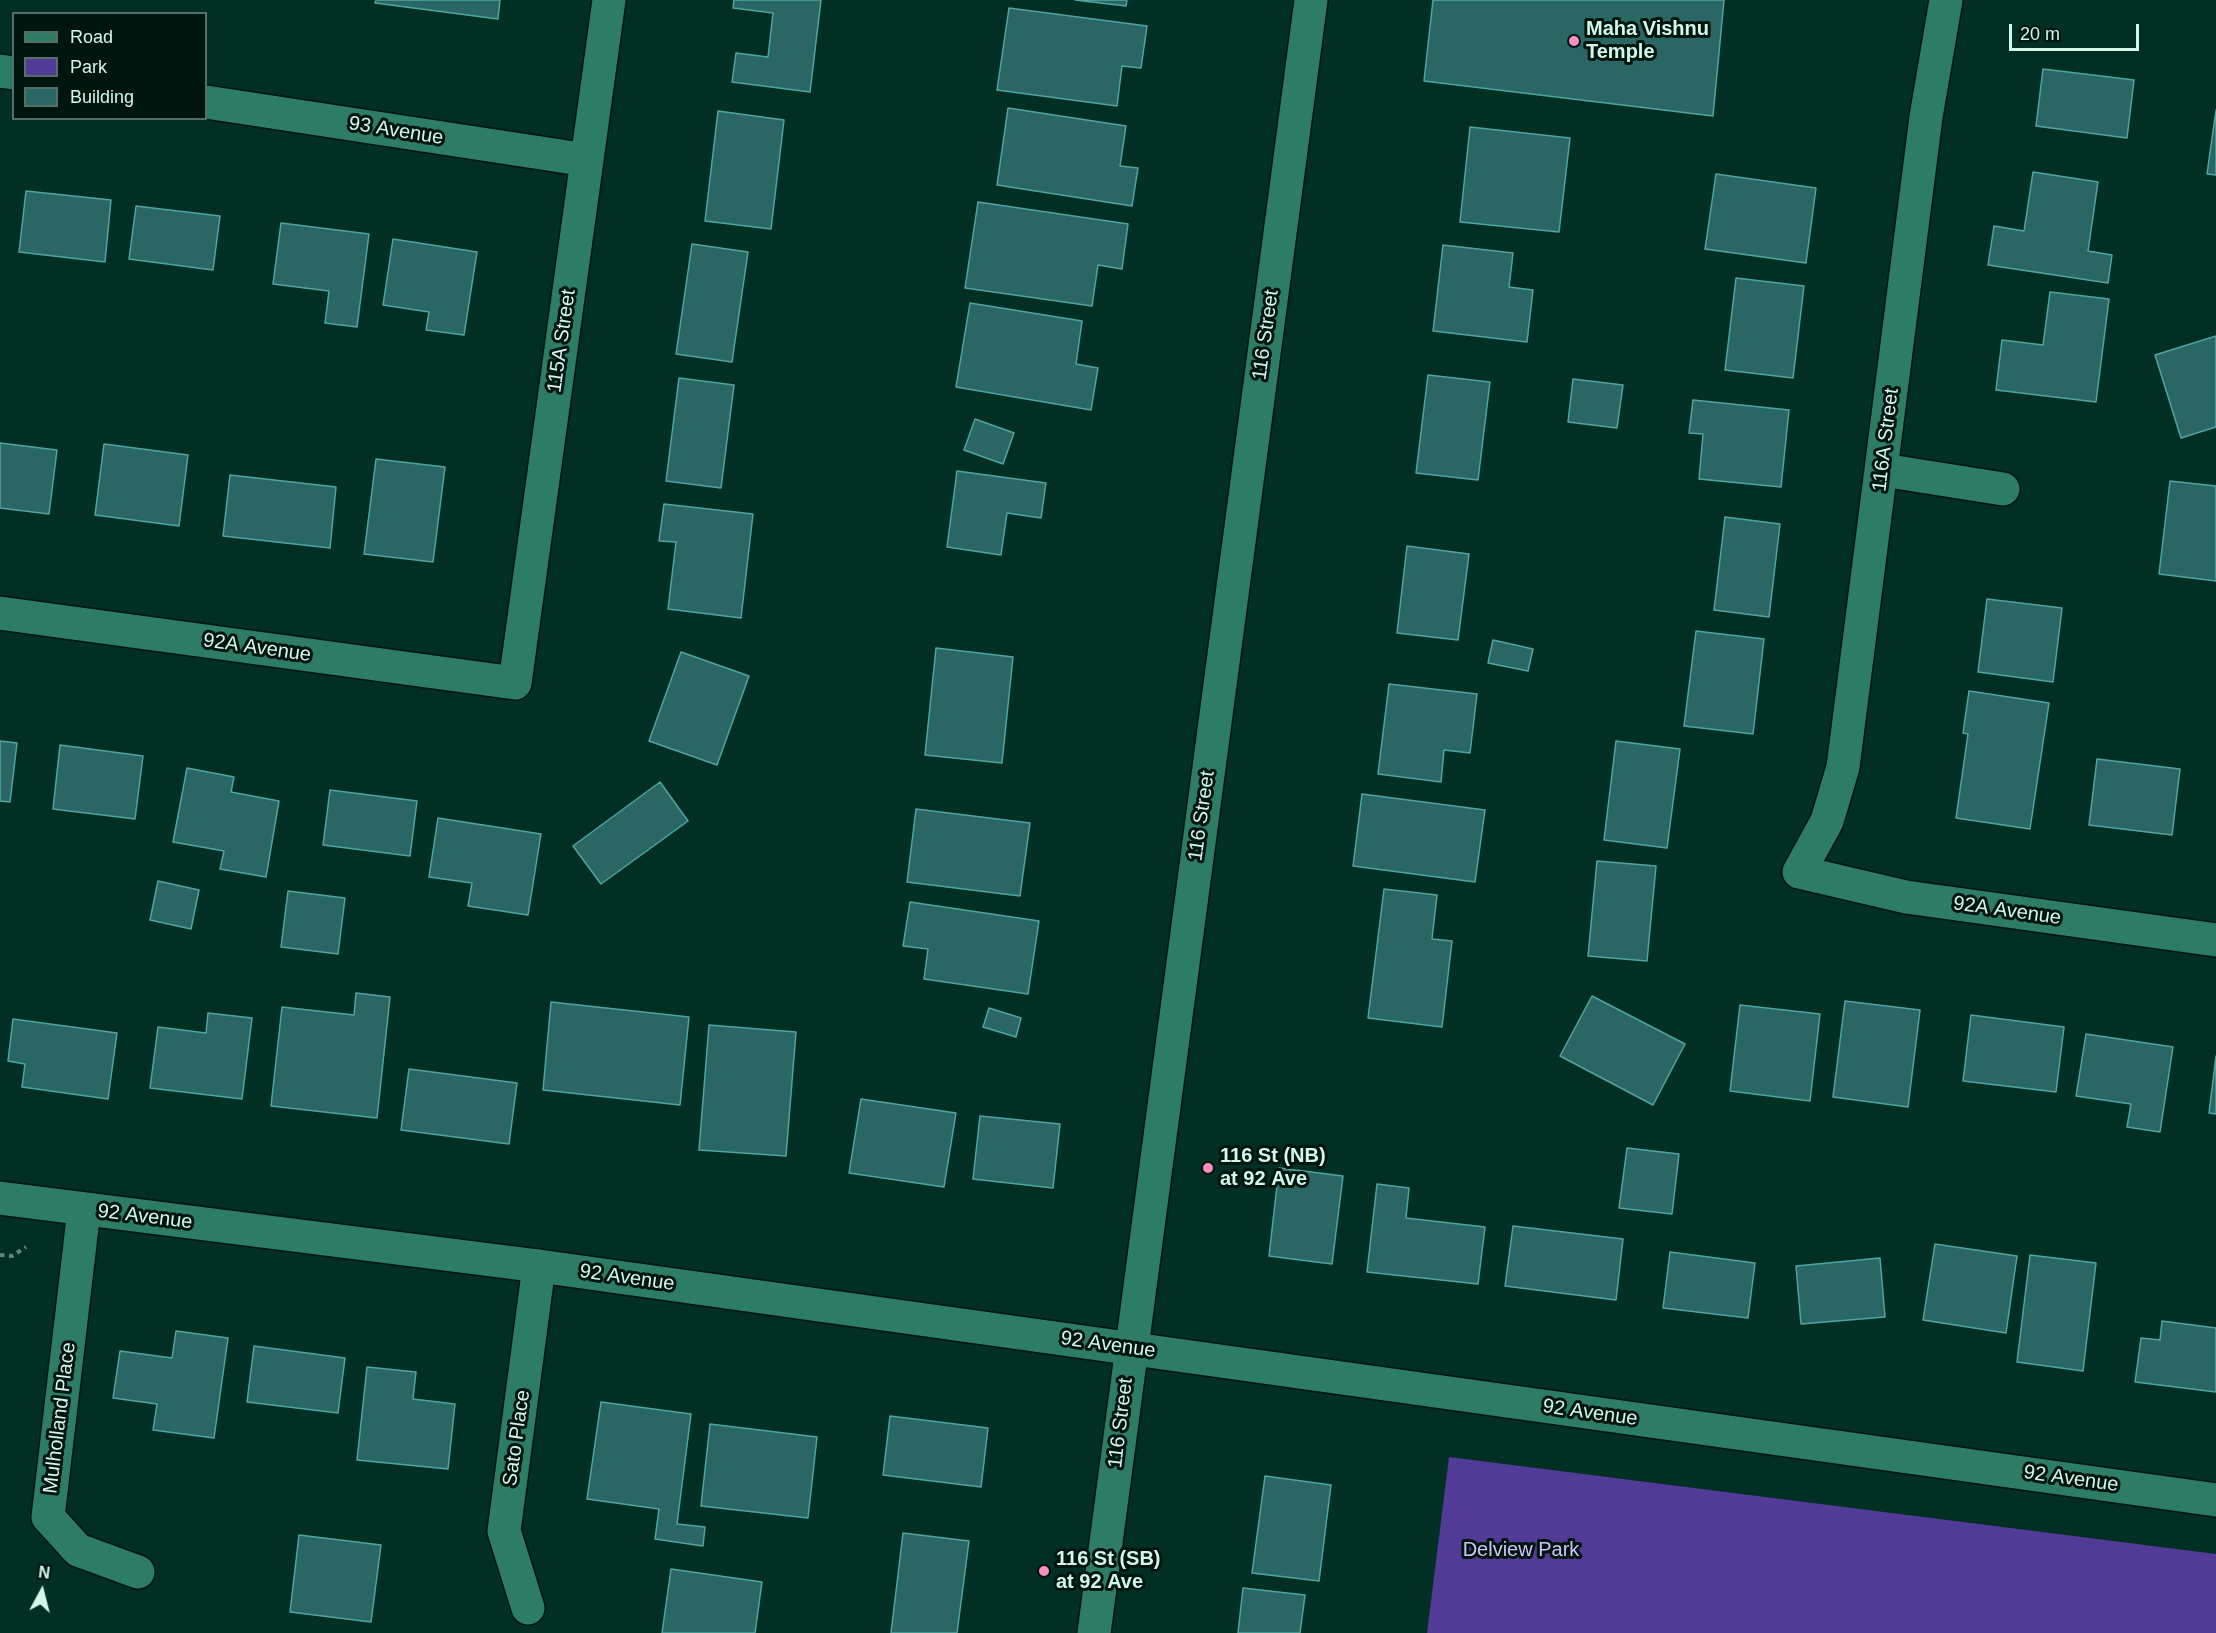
<!DOCTYPE html>
<style>
body{margin:0}
#map{position:relative;width:2216px;height:1633px;overflow:hidden;background:#022f24;font-family:Helvetica,sans-serif}
canvas{display:block}
.legend{position:absolute;left:12px;top:12px;width:195px;height:108px;box-sizing:border-box;background:#00150e;border:2px solid #547066;margin:0;padding:8px 10px;list-style:none;font-size:18px;color:#d2f8ea}
.legend li{display:flex;align-items:center;gap:12px;height:30px}
.legend b{width:30px;border:2px solid #547066}
.north{position:absolute;left:12px;top:1561px;width:60px;height:60px;-webkit-text-stroke:4px #00150e;paint-order:stroke;rotate:7deg;font-size:16px;font-weight:700;line-height:24px;text-align:center;color:#d2f8ea}
.north::after{content:'';display:block;margin:auto;width:21px;height:27px;background:#d2f8ea;clip-path:polygon(50% 0,100% 100%,50% 72%,0 100%)}
.scale{position:absolute;left:2009px;top:24px;width:130px;height:27px;box-sizing:border-box;border:3px solid #d2f8ea;border-top:0;padding-left:8px;font-size:18px;line-height:21px;white-space:nowrap;color:#d2f8ea;-webkit-text-stroke:4px #00150e;paint-order:stroke}
</style>
<div id="map">
<canvas width="2216" height="1633"></canvas>
<ul class="legend">
<li><b style="height:8px;background:#2c7c66"></b>Road</li>
<li><b style="height:16px;background:#523b96"></b>Park</li>
<li><b style="height:16px;background:#2a6663"></b>Building</li>
</ul>
<div class="north">N</div>
<div class="scale">20 m</div>
</div>
<script>
const context = document.querySelector('canvas').getContext('2d');
context.lineJoin = 'round';
function fillPath(path, color) {
  context.fillStyle = color;
  context.fill(path, 'evenodd');
}
function stroke(path, color, width, dash) {
  context.strokeStyle = color;
  context.lineWidth = width;
  context.lineCap = dash ? 'butt' : 'round';
  context.setLineDash(dash || []);
  context.stroke(path);
}
function drawText(font, color, halo, rows, align = 'center') {
  context.font = font + ' Helvetica,sans-serif';
  context.lineWidth = 6;
  context.setLineDash([]);
  context.textBaseline = 'middle';
  context.strokeStyle = halo;
  context.fillStyle = color;
  for (const [text, x, y, turn = 0] of rows) {
    context.save();
    context.translate(x, y);
    context.rotate((+turn || 0) * Math.PI / 180);
    context.textAlign = isNaN(turn) ? turn : align;
    if (halo) context.strokeText(text, 0, 0);
    context.fillText(text, 0, 0);
    context.restore();
  }
}
fillPath(new Path2D(`
 M1449 1457 2216 1554V1633H1427Z`), '#523b96');
const building = new Path2D(`
 M376 0H500L498 19 375 3Z
 M734 0H821L810 92 732 82 736 53 768 57 773 13 733 8Z
 M1075 0H1127L1126 6Z
 M1433 0H1724L1713 116 1424 81Z
 M1009 8 1147 26 1141 68 1122 66 1117 106 997 90Z
 M2043 69 2134 80 2127 138 2036 126Z
 M1008 108 1126 126 1120 166 1138 168 1132 206 997 185Z
 M2216 110V175L2207 174Z
 M718 111 784 120 771 229 705 221Z
 M1470 127 1570 138 1559 232 1460 222Z
 M2033 172 2098 182 2088 251 2112 255 2108 283 1988 265 1994 226 2024 231Z
 M1716 174 1816 188 1806 263 1705 249Z
 M26 191 111 200 105 262 19 252Z
 M978 202 1128 224 1122 269 1098 265 1092 306 965 288Z
 M136 206 220 216 213 270 129 259Z
 M281 223 369 234 357 327 325 323 329 291 273 284Z
 M393 239 477 252 464 335 426 330 429 312 383 305Z
 M692 244 748 252 732 362 676 354Z
 M1443 245 1513 253 1509 287 1533 290 1527 342 1433 331Z
 M1736 278 1804 286 1793 378 1725 370Z
 M2050 292 2109 299 2096 402 1996 390 2002 340 2043 345Z
 M970 303 1082 321 1076 364 1098 368 1091 410 956 387Z
 M2216 336V427L2181 438 2155 355Z
 M1428 375 1490 382 1478 480 1416 473Z
 M679 378 734 385 721 488 666 481Z
 M1573 379 1623 385 1617 428 1568 422Z
 M1693 400 1789 410 1781 487 1699 479 1703 434 1689 433Z
 M975 419 1014 433 1003 464 964 450Z
 M0 443 57 450 49 514 0 508Z
 M104 444 188 455 179 526 95 515Z
 M376 459 445 467 433 562 364 554Z
 M957 471 1046 483 1041 518 1007 513 1001 555 947 547Z
 M230 475 336 487 330 548 223 536Z
 M2170 481 2216 486V581L2159 574Z
 M664 504 753 514 741 618 668 609 676 542 659 541Z
 M1725 517 1780 524 1769 617 1714 610Z
 M1407 546 1469 554 1458 640 1397 633Z
 M1987 599 2062 608 2053 682 1978 672Z
 M1696 631 1764 639 1753 734 1684 726Z
 M1493 640 1533 649 1528 671 1488 663Z
 M936 648 1013 657 1002 763 925 755Z
 M681 652 749 676 717 765 649 741Z
 M1389 684 1477 694 1470 753 1444 750 1441 782 1378 774Z
 M1969 691 2049 703 2030 829 1956 818 1968 734 1963 733Z
 M0 741 17 743 10 802 0 801Z
 M1616 741 1680 749 1667 848 1604 840Z
 M60 745 143 756 135 819 53 809Z
 M2097 759 2180 769 2172 835 2089 825Z
 M187 768 234 777 231 792 279 801 266 877 220 869 224 851 173 842Z
 M660 782 688 821 601 884 573 846Z
 M330 790 417 801 410 856 323 845Z
 M1362 794 1485 810 1475 882 1353 866Z
 M916 809 1030 823 1020 896 907 882Z
 M438 818 541 834 528 915 468 906 472 883 429 877Z
 M1597 861 1656 866 1647 961 1588 956Z
 M158 881 199 890 191 929 150 920Z
 M1384 889 1437 895 1432 939 1452 941 1442 1027 1368 1018Z
 M288 891 345 898 338 954 281 947Z
 M910 902 1039 921 1028 994 924 979 928 949 903 946Z
 M356 993 390 997 377 1118 271 1106 282 1007 354 1015Z
 M1592 996 1685 1044 1653 1105 1560 1056Z
 M1845 1001 1920 1010 1908 1107 1833 1097Z
 M551 1002 689 1017 680 1105 543 1090Z
 M1740 1005 1820 1014 1810 1101 1730 1091Z
 M989 1008 1021 1018 1016 1037 983 1027Z
 M208 1013 252 1018 242 1099 150 1088 158 1027 206 1033Z
 M1971 1015 2064 1027 2056 1092 1963 1081Z
 M13 1019 117 1033 108 1099 22 1087 25 1064 8 1061Z
 M709 1025 796 1032 786 1156 699 1150Z
 M2086 1034 2173 1047 2160 1132 2127 1127 2131 1104 2076 1096Z
 M2216 1056V1114L2209 1113Z
 M409 1069 517 1083 509 1144 401 1130Z
 M861 1099 956 1113 944 1187 849 1173Z
 M980 1116 1060 1124 1053 1188 973 1179Z
 M1627 1148 1679 1154 1672 1214 1619 1208Z
 M1279 1168 1343 1176 1332 1264 1269 1256Z
 M1377 1184 1409 1188 1406 1218 1485 1227 1478 1284 1367 1272Z
 M1513 1226 1623 1239 1616 1300 1505 1286Z
 M1935 1244 2017 1256 2006 1333 1923 1320Z
 M1670 1252 1755 1263 1748 1318 1663 1308Z
 M2030 1255 2096 1263 2083 1371 2017 1362Z
 M1880 1258 1885 1317 1801 1324 1796 1266Z
 M2162 1321 2216 1328V1392L2135 1382 2141 1338 2160 1340Z
 M176 1331 228 1338 214 1438 153 1430 157 1404 113 1398 120 1351 172 1358Z
 M254 1346 345 1358 338 1413 247 1402Z
 M367 1367 416 1372 413 1399 455 1404 448 1469 357 1460Z
 M601 1402 691 1414 677 1524 705 1527 703 1546 655 1539 659 1509 587 1499Z
 M890 1416 988 1428 981 1487 883 1475Z
 M710 1424 817 1437 808 1518 701 1506Z
 M1265 1476 1331 1485 1319 1581 1252 1573Z
 M903 1533 969 1541 957 1633H891Z
 M299 1535 381 1545 371 1622 290 1612Z
 M671 1569 762 1582 755 1633H662Z
 M1243 1588 1305 1595 1300 1633H1238Z`);
fillPath(building, '#2a6663');
stroke(building, '#4da6a2', 1.5);
const minor = new Path2D(`
 M1946 0 1926 117 1843 767 1827 821 1799 872 1906 897 2216 940
 M0 71 14 73
 M206 102 587 160
 M1883 470 2003 489
 M0 613 515 683 609 0
 M84 1210 48 1517 78 1550 138 1572
 M528 1608 504 1531 539 1266`);
const tertiary = new Path2D(`
 M0 1198 539 1266 2216 1500
 M1094 1633 1311 0`);
stroke(minor, '#00150e', 36);
stroke(tertiary, '#00150e', 36);
stroke(new Path2D(`
 M0 1255 12 1256 26 1247`), '#5e887c', 4, [4.5, 4.5]);
stroke(minor, '#2c7c66', 33);
stroke(tertiary, '#2c7c66', 33);
for (const [x, y, r, color] of [
 [1574,41,6,"#fc8fc2"],
 [1208,1168,6,"#fc8fc2"],
 [1044,1571,6,"#fc8fc2"]
]) {
  const dot = new Path2D();
  dot.arc(x, y, r, 0, 2 * Math.PI);
  context.fillStyle = color;
  context.fill(dot);
  stroke(dot, '#00150e', 2);
}
drawText('bold 20px', '#d2f8ea', '#00150e', [
 ["Maha Vishnu",1586,29],
 ["Temple",1586,52],
 ["116 St (NB)",1220,1156],
 ["at 92 Ave",1220,1179],
 ["116 St (SB)",1056,1559],
 ["at 92 Ave",1056,1582]
], 'left');
drawText('20px', '#d2f8ea', '#00150e', [
 ["93 Avenue",396,131,9],
 ["116 Street",1266,335,-82],
 ["115A Street",562,341,-82],
 ["116A Street",1886,440,-83],
 ["92A Avenue",257,648,8],
 ["116 Street",1202,816,-82],
 ["92A Avenue",2007,911,8],
 ["92 Avenue",145,1217,7],
 ["92 Avenue",627,1278,8],
 ["92 Avenue",1108,1345,8],
 ["92 Avenue",1590,1413,8],
 ["Mulholland Place",60,1418,-83],
 ["116 Street",1121,1423,-83],
 ["Sato Place",517,1438,-82],
 ["92 Avenue",2071,1479,8]
]);
drawText('20px', '#ccc5fa', '#00150e', [
 ["Delview Park",1521,1550]
]);
</script>
